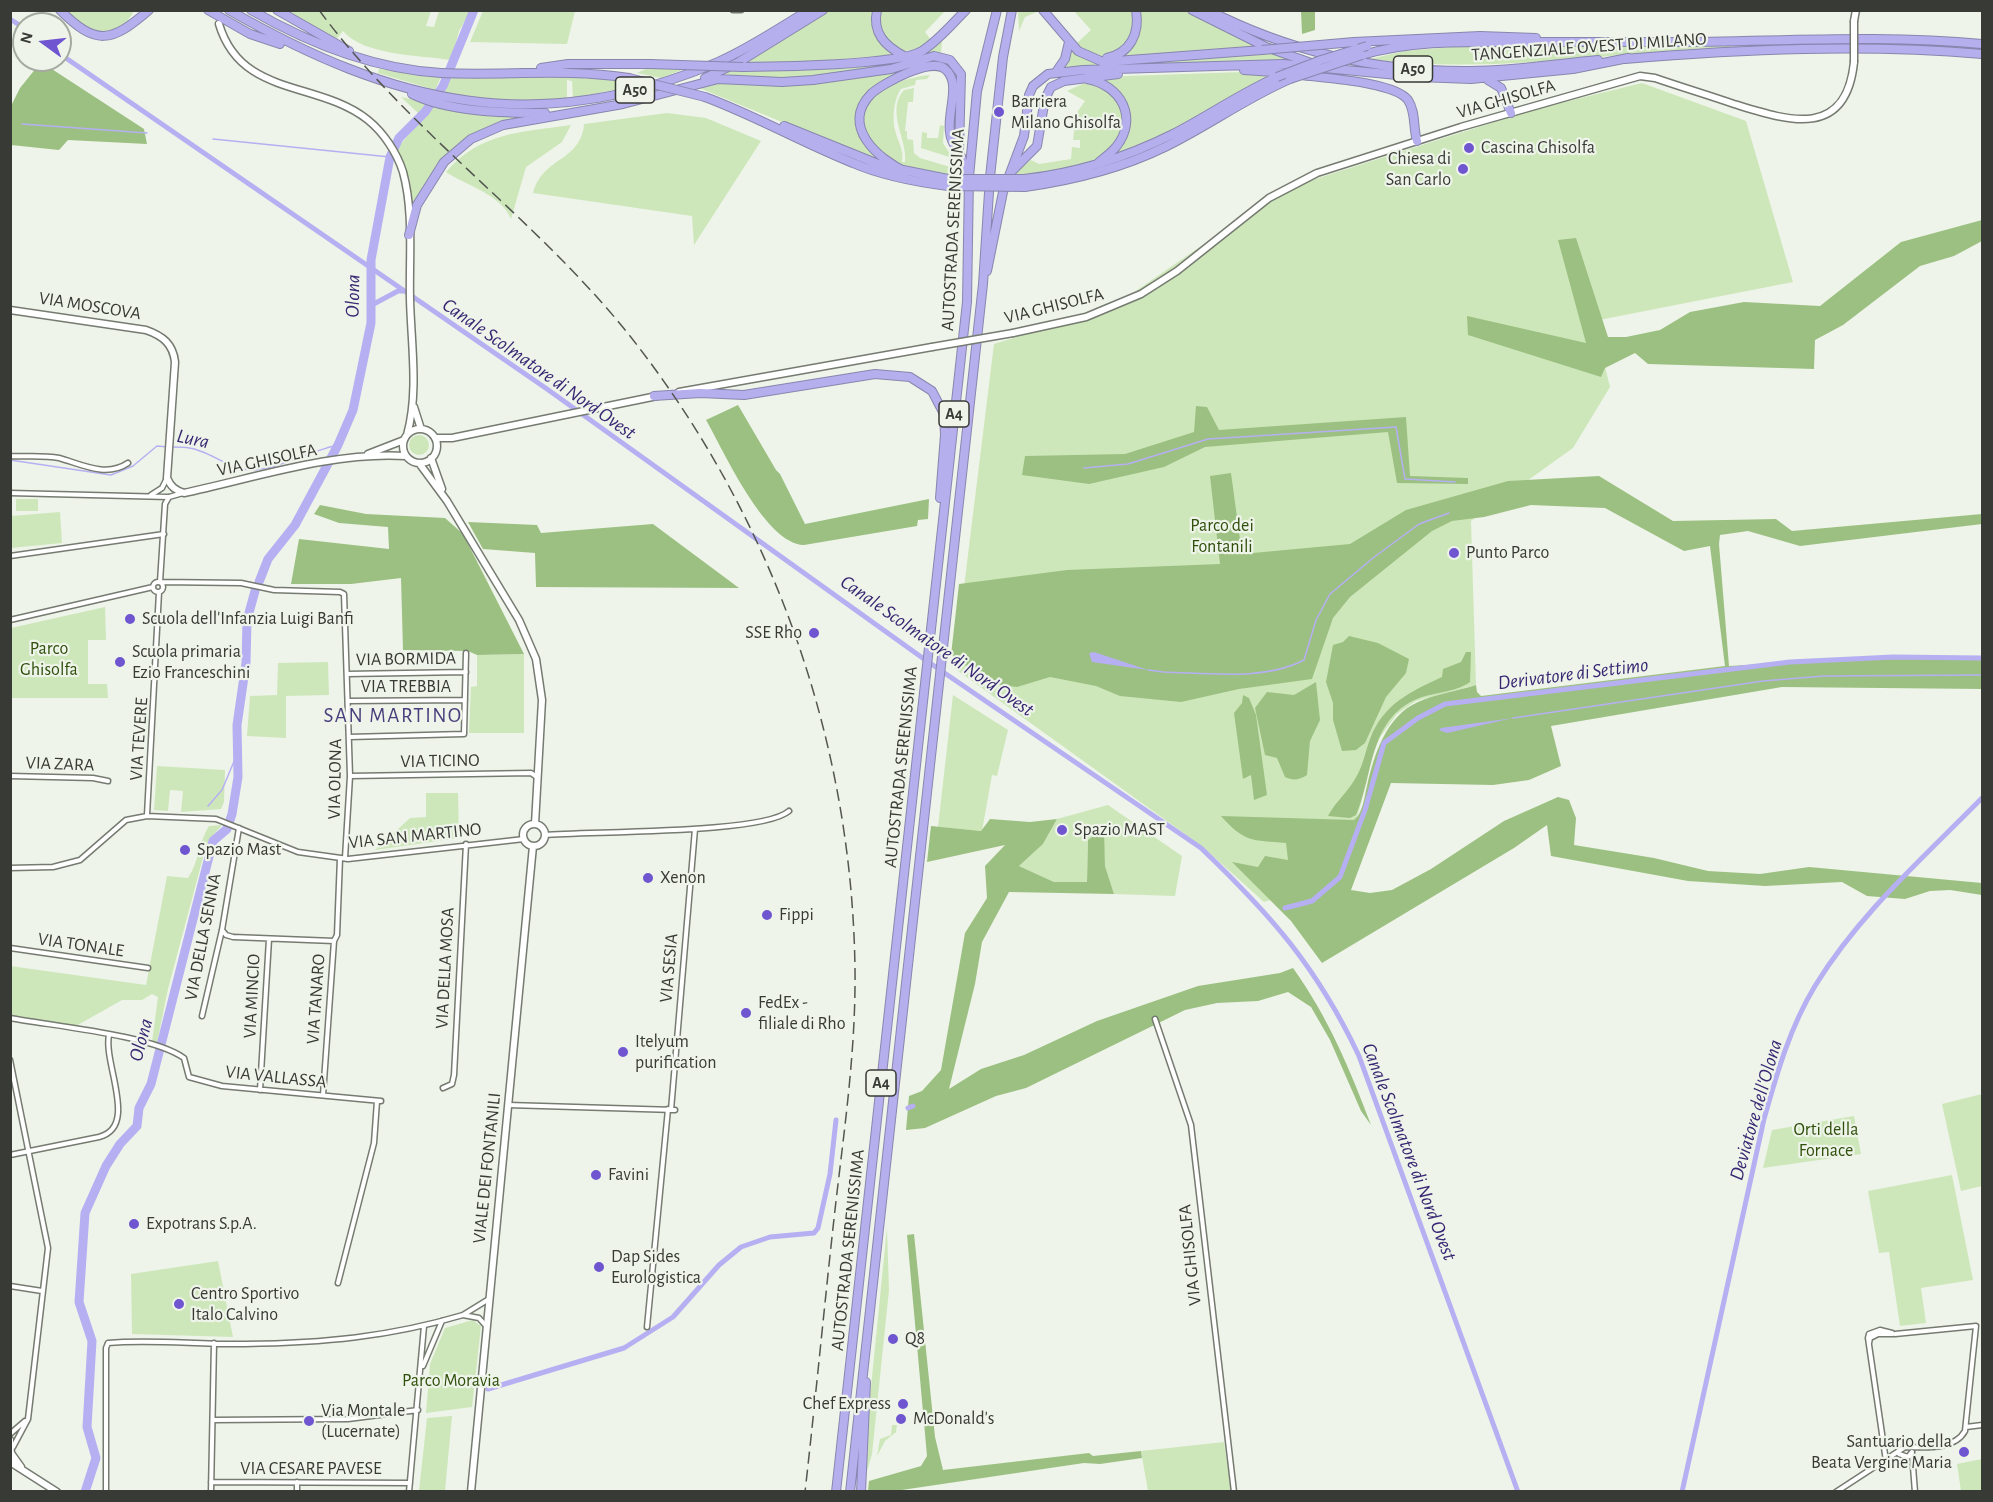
<!DOCTYPE html>
<style>
body{margin:0}
#map{position:relative;width:1993px;height:1502px;overflow:hidden;background:#eef4e9;font-family:"Alegreya Sans",sans-serif}
canvas{display:block}
.frame{position:absolute;inset:0;border:12px solid #383a36;pointer-events:none}
.north{position:absolute;left:12px;top:12px;width:60px;height:60px;box-sizing:border-box;background:#eef4e9;border:2px solid #a5aaa1;border-radius:50%;rotate:285deg;font-size:16px;font-weight:700;line-height:24px;text-align:center;color:#383a36}
.north::after{content:'';display:block;margin:auto;width:21px;height:27px;background:#6f56d0;clip-path:polygon(50% 0,100% 100%,50% 72%,0 100%)}
</style>
<div id="map">
<canvas width="1993" height="1502"></canvas>
<div class="frame"></div>
<div class="north">N</div>
</div>
<script>
const context = document.querySelector('canvas').getContext('2d');
context.lineJoin = 'round';
function fillPath(path, color) {
  context.fillStyle = color;
  context.fill(path, 'evenodd');
}
function stroke(path, color, width, dash) {
  context.strokeStyle = color;
  context.lineWidth = width;
  context.lineCap = dash ? 'butt' : 'round';
  context.setLineDash(dash || []);
  context.stroke(path);
}
function drawText(font, color, halo, rows, align = 'center') {
  context.font = font + ' "Alegreya Sans",sans-serif';
  context.lineWidth = 4.5;
  context.setLineDash([]);
  context.textBaseline = 'middle';
  context.strokeStyle = halo;
  context.fillStyle = color;
  for (const [text, x, y, turn = 0] of rows) {
    context.save();
    context.translate(x, y);
    context.rotate((+turn || 0) * Math.PI / 180);
    context.textAlign = isNaN(turn) ? turn : align;
    if (halo) context.strokeText(text, 0, 0);
    context.fillText(text, 0, 0);
    context.restore();
  }
}
fillPath(new Path2D(`
 M64 11H134C113 47 89 31 64 11Z
 M286 11H431L426 26 434 27 439 11H471L459 31 451 60C419 55 365 56 343 31L334 42Z
 M483 11V10L575 11 567 44 470 42Z
 M829 11H874L873 16 891 55 793 63H742Z
 M879 11H945L925 32 931 40 920 48 904 51 884 39 878 17Z
 M1018 11H1039L1025 17 1019 31Z
 M1074 11H1133C1136 33 1124 60 1097 56 1089 55 1082 49 1075 45L1091 30Z
 M1138 11H1186L1261 47 1118 58 1128 50Z
 M942 41 941 54 837 74 779 79 723 74 733 69 924 54Z
 M1453 47 1730 46V47C1610 52 1491 75 1370 59L1405 51Z
 M1073 50 1089 61 1100 64 1273 52 1292 60 1291 62 1063 69Z
 M931 59 947 61 956 74C951 69 946 62 937 60 917 58 877 89 862 102L863 141 879 162 697 87 717 82 768 84Z
 M650 67 687 68 661 78 637 73Z
 M379 69 441 77 435 90 378 73Z
 M1243 72 1275 74 1169 133 1108 159 1130 117 1123 97 1098 77Z
 M930 75 927 79 916 80 915 85 901 89C894 98 892 119 895 130 898 143 904 148 902 162H905C908 140 885 111 904 90L914 88 913 102H908L905 131H907V139L913 140 914 153 920 158 957 169 961 173V177C939 174 913 175 894 163 889 160 884 155 880 151 835 108 887 79 930 75Z
 M560 76 603 79 638 85 573 98 572 81 567 80V98C525 104 483 99 443 92L450 78Z
 M1087 82 1114 94C1117 100 1123 108 1124 115 1128 168 1050 172 1014 177L1020 168 1031 160 1039 164 1071 159 1072 147 1080 148V140H1073L1076 114 1085 101 1067 91Z
 M1642 83 1746 121 1793 282 1594 321 1610 387 1573 448 1471 521 1476 685 1416 701 1397 714 1380 737 1372 756 1359 811 1344 851 1297 891 1264 902 1203 847 954 668 994 344 1111 308 1284 189 1532 110Z
 M401 97 424 102 427 103 419 114Z
 M434 106 474 113 526 117C488 126 459 136 437 170 430 183 422 199 412 209L410 180 397 148Z
 M667 113 706 118 761 141 694 245 692 216 533 193C543 156 581 162 584 124Z
 M571 125 562 142 526 167 511 219C501 194 465 185 446 172 480 132 522 132 571 125Z
 M940 125 944 126 943 143 950 154 949 157 921 148 922 132 927 133V138H938Z
 M409 445a10 10 0 1 1 20 0a10 10 0 1 1-20 0Z
 M16 499H38V511H16Z
 M60 512 62 543 11 548V516Z
 M105 607 106 640H88V684H107L108 698H11V628Z
 M524 654V733H469L471 687 477 686V655Z
 M328 662 329 695 286 696V738L247 736 250 696 277 695 278 663Z
 M953 695 1008 730 997 776 992 775 982 831 938 827Z
 M157 766 225 770 224 802 221 809 181 812 183 791 170 790 168 811 154 810Z
 M426 793H458L459 838 375 850 410 818 426 817Z
 M1108 805 1182 856 1175 896 1114 894 1105 866 1103 828 1088 840 1087 882H1054L1019 866 1043 844 1057 819Z
 M222 825 209 840 205 850 168 989 157 1043 152 1042 158 997 152 994 142 1000H122L76 1026 11 1015 10 966 146 985 167 876 188 878C199 862 199 841 209 826Z
 M1982 1094V1186L1961 1191 1942 1104Z
 M1854 1116 1861 1154 1763 1168 1772 1130Z
 M1952 1175 1973 1280 1921 1288 1926 1323 1900 1326 1889 1252 1879 1253 1868 1191Z
 M887 1228 889 1290 872 1454 865 1478 864 1456Z
 M218 1261 233 1337 132 1334 131 1274Z
 M473 1320 481 1326 472 1407 426 1413 430 1364 445 1328Z
 M452 1416 445 1491H419L427 1418Z
 M892 1425H897L896 1432 885 1441 877 1456 880 1439 891 1435Z
 M1224 1442 1231 1491H1148L1141 1451Z
 M1982 1459V1491H1961L1957 1464Z`), '#cde7ba');
fillPath(new Path2D(`
 M1301 11H1315V30L1302 34Z
 M41 62 144 129 147 144 68 140 59 150 11 145V106L20 88Z
 M1982 220V241L1954 256 1920 266 1843 325 1815 340 1814 369 1648 364 1635 353 1605 368 1601 377 1468 335 1467 316 1586 343 1558 240 1576 238 1608 337H1626L1660 330 1690 312 1744 302 1820 306 1901 242Z
 M738 405 776 470 780 474 805 524 929 499 928 519 918 520 917 526 804 545C765 544 724 451 706 420Z
 M1196 406 1207 407 1219 430 1406 417 1410 476 1468 478V484L1397 483 1388 432 1205 447 1164 467 1089 484 1022 475 1025 456 1125 454 1194 432Z
 M1231 473 1242 554 1350 544 1406 510 1508 481 1599 476 1673 521 1776 519 1792 531 1982 514V524L1800 546 1748 531 1720 535 1719 544 1729 666 1893 656H1982V689L1782 687 1551 726 1561 766 1529 780 1493 785 1391 783 1351 890 1370 893 1392 890 1431 869 1504 821 1558 797 1569 800 1576 818 1574 845 1654 858 1708 871 1760 874 1809 867 1982 883V895L1950 890 1930 891 1905 899 1867 896 1842 882 1765 886 1688 881 1551 856 1547 825 1514 848 1322 963 1291 921 1232 862 1258 867 1265 856 1288 860 1286 843C1252 840 1245 843 1221 816L1354 820C1363 813 1364 798 1367 786 1374 755 1386 716 1418 702 1436 694 1457 691 1476 685L1477 692 1481 696 1725 666 1710 546 1684 551 1605 508 1531 505 1484 517 1452 521 1432 531 1350 597 1333 618 1312 679 1239 689 1181 702 1120 696 1096 686 1050 677 1017 687 992 684 951 655 959 584 1067 570 1220 564 1210 476Z
 M320 505 366 514 445 518 463 534 524 654 477 655 468 651 403 650 401 578 351 584H291L299 539 389 549 388 527 339 523 314 514Z
 M468 522 537 525 541 533 653 524 739 588 536 587 535 553 483 549Z
 M1349 636 1378 643 1409 659 1406 673 1386 697 1365 743 1356 750 1342 751 1333 720V703L1326 682 1333 645 1343 642Z
 M1466 652H1471L1470 682C1455 693 1433 692 1417 699 1368 720 1374 775 1356 815L1350 818 1328 816C1336 801 1347 793 1355 779 1363 767 1365 752 1370 739 1383 704 1410 692 1442 677L1443 669 1461 662Z
 M1316 682 1320 720 1310 741 1307 775C1299 780 1293 781 1285 777L1277 758 1265 755 1255 708 1267 692 1294 695Z
 M1243 695 1249 698 1256 715 1267 795 1254 800 1251 775 1243 779 1234 713 1242 703Z
 M990 819 1030 822 1057 819 1043 844 1019 866 1054 882H1087L1088 840 1104 828 1105 866 1114 894 1009 892 982 942 975 984 949 1089 981 1069 1024 1055 1097 1021 1198 986 1280 973 1293 968C1328 1017 1350 1069 1371 1125L1361 1111 1330 1040 1311 1007 1288 992 1258 1001 1217 1003 1185 1010 1026 1088 996 1096 925 1128 906 1130 909 1096 922 1091 941 1070 965 933 987 898 985 866 1005 845 927 862 931 826 981 831Z
 M914 1234 935 1437 943 1470 1089 1453 1093 1456 1141 1451 1142 1458 1100 1464 1084 1463 895 1491H868L869 1481 921 1466 927 1456 907 1235Z`), '#9cc081');
fillPath(new Path2D(`
 M1094 652 1148 670 1092 662 1089 653Z
 M1513 718 1447 733 1439 730 1441 728Z`), '#b6b0f3');
stroke(new Path2D(`
 M22 124 147 133
 M213 139 390 157
 M172 447C182 447 191 447 200 451 218 457 234 471 253 470 278 469 313 450 338 445
 M10 460 111 475 133 466 157 446 168 447
 M1084 468 1128 464 1208 439 1396 427 1405 479 1455 482
 M1148 670 1163 672C1208 673 1264 681 1304 660L1316 620 1330 594 1373 558 1419 524 1449 513
 M1513 718 1763 681 1824 676 1982 675
 M208 806 222 790 235 759`), '#b6b0f3', 1.5);
stroke(new Path2D(`
 M10 19 24 28
 M60 54 547 389 924 659 1201 848C1271 915 1317 967 1359 1056L1518 1492
 M370 306 398 291H404
 M1285 908 1312 901 1340 877 1365 810 1384 743 1418 718 1445 704 1790 662 1893 657 1982 658
 M908 1108 913 1106
 M488 1389 624 1348 673 1317 719 1265 741 1247 770 1237 814 1233 818 1228 830 1174 836 1120
 M1682 1492 1764 1119C1777 1073 1790 1027 1815 986 1859 914 1923 858 1982 798`), '#b6b0f3', 5);
stroke(new Path2D(`
 M259 582 268 559 295 525 338 445 353 410 371 323V260L390 157 399 138 425 112 443 86 474 10
 M85 1492 96 1458 87 1427 92 1341 79 1302 85 1213 106 1166 120 1144 137 1126 139 1108 151 1084 213 841 227 829 232 814 238 777 237 725 246 663 247 620 255 591`), '#b6b0f3', 9);
const street = new Path2D(`
 M733 10H741
 M10 456C26 457 44 455 59 458 81 464 106 478 128 463
 M10 493 169 497 183 493
 M151 495 162 488 166 480
 M10 556 164 534
 M153 587a5 5 0 1 1 10 0a5 5 0 1 1-10 0Z
 M160 582 165 504 169 497
 M161 582 241 583 274 590 340 592 344 594 350 776 345 858
 M10 620 153 587
 M347 674 466 672
 M348 701 465 700
 M349 737 464 734 466 653
 M10 776 93 778 108 781
 M350 776 531 773 537 777
 M147 815 159 592
 M545 835C589 831 763 834 789 811
 M10 868 53 867 80 860 126 820 147 816 216 819 298 852 348 859 524 839
 M222 930 226 935 233 937 334 941 337 935 340 858
 M10 948 148 968
 M202 1016 222 930 239 828
 M10 1018C53 1026 152 1035 184 1058L189 1077 222 1086 381 1101
 M1155 1019 1191 1125 1234 1492
 M10 1060 48 1248 28 1419 13 1447
 M443 1088 452 1084 454 1075 466 844
 M260 1090 269 939
 M323 1095 334 941
 M508 1105 675 1110
 M671 1110 695 829
 M10 1155 99 1137C139 1127 103 1064 109 1035
 M338 1283 374 1143 377 1101
 M10 1286 42 1291
 M486 1326 479 1318 463 1315 489 1299
 M647 1327 668 1109
 M1869 1343 1870 1338 1878 1334H1893
 M423 1366 442 1321
 M213 1420 348 1419 418 1410
 M1966 1427 1982 1425
 M10 1434 25 1421
 M1899 1454 1908 1457 1912 1452
 M1912 1454 1915 1492
 M1886 1461 1868 1338 1869 1334 1880 1330 1892 1333
 M211 1482 410 1483
 M106 1492V1348L108 1343C153 1339 199 1345 245 1344 323 1343 389 1337 463 1315
 M211 1492 214 1343
 M297 1492V1482
 M409 1492 424 1326
 M1836 1492 1905 1447C1922 1447 1954 1451 1965 1431L1976 1326 1895 1334`);
const secondary = new Path2D(`
 M1854 21 1856 10
 M219 24C241 98 318 80 368 120 384 133 397 153 403 172 414 212 409 258 410 299 411 343 419 392 407 435
 M10 310 146 330C163 336 173 344 175 362L167 478C171 487 175 490 184 493 254 478 335 451 406 456
 M1013 333 1086 317 1141 294 1177 271 1269 198 1317 173 1461 127 1640 76 1655 78C1681 87 1708 95 1734 104 1786 120 1846 141 1854 62
 M679 392 932 347
 M414 407 421 429
 M403 446a17 17 0 1 1 34 0a17 17 0 1 1-34 0Z
 M435 438H452L657 396
 M368 454 404 440
 M431 458 442 489
 M419 463 447 501 519 620 536 659 542 700 535 824
 M523 835a11 11 0 1 1 22 0a11 11 0 1 1-22 0Z
 M10 1440 11 1454
 M11 1453 21 1467
 M10 1462 57 1492
 M471 1492 533 846`);
const highway = new Path2D(`
 M60 10C96 46 111 43 149 10
 M208 10 250 34 280 44
 M229 10C394 105 537 139 718 62 750 48 779 28 809 10
 M251 10C310 44 373 69 441 73 504 76 566 68 629 78
 M277 10 349 51
 M877 10C872 33 885 46 904 56
 M1043 10 1078 51 1103 62 1262 50
 M1192 10 1266 47 1314 64
 M1208 10C1290 52 1380 72 1471 71 1514 71 1556 64 1598 60
 M1354 42 1480 36 1536 38
 M1362 55C1413 40 1468 42 1520 42 1570 42 1620 42 1670 42 1774 42 1878 34 1982 44
 M1107 58C1130 53 1140 34 1136 10
 M1625 59C1744 49 1863 44 1982 54
 M743 67C775 67 898 65 922 51 938 41 952 24 966 10
 M541 68 568 64H650
 M1244 70 1289 73
 M1056 72 1065 59 1069 42
 M1301 75C1324 78 1395 82 1408 100 1416 112 1413 128 1417 141
 M705 78 739 62 823 10
 M1087 79C1121 85 1139 118 1116 147 1111 153 1104 158 1098 163
 M1488 80 1501 88 1511 113
 M412 94C448 112 505 113 545 113
 M705 97C756 116 803 143 853 163 883 176 916 182 948 186
 M784 126 883 166 948 179
 M906 172C878 159 840 126 871 94 883 83 931 57 945 69 967 87 935 128 959 151
 M1011 172 1037 146 1045 99 1051 87 1064 81 1118 74
 M1024 179C1077 173 1125 158 1173 134 1208 116 1241 93 1277 77
 M1025 187C1075 180 1120 169 1165 147 1208 126 1246 98 1290 79
 M409 235 417 205 444 162 471 139 503 125 623 104 718 79 782 82 813 80 891 69 934 56 950 60 961 74 959 151 968 176
 M987 271 1003 192 1024 136 1029 95 1033 86 1048 74 1083 70 1283 64 1418 77 1471 79 1573 69 1628 58
 M654 396 700 393 744 395 875 374 910 377 932 391 944 414 945 435 940 498
 M836 1492 967 302 969 177 977 91 997 10
 M850 1492 983 284 990 177 1003 57 1012 10
 M861 1492 866 1382`);
stroke(street, '#767b72', 7);
stroke(secondary, '#767b72', 9);
stroke(highway, '#8986ae', 10);
stroke(street, '#fff', 4);
stroke(secondary, '#fff', 6);
stroke(highway, '#b5afee', 8);
stroke(new Path2D(`
 M319 10C409 132 536 218 630 336 772 516 852 739 855 969 856 1047 845 1124 836 1201 825 1298 816 1395 805 1492`), '#535651', 1.5, [12, 6]);
const secondaryBridge = new Path2D(`
 M1854 21V62
 M932 347 1013 333`);
const highwayBridge = new Path2D(`
 M1262 50 1354 42
 M650 64 743 67
 M1277 77 1321 60 1367 46
 M629 78 705 97
 M1290 79 1362 55
 M948 179H1024
 M948 186 1025 187`);
stroke(secondaryBridge, '#767b72', 9, []);
stroke(highwayBridge, '#8986ae', 10, []);
stroke(secondaryBridge, '#fff', 6);
stroke(highwayBridge, '#b5afee', 8);
for (const [x, y, r, color] of [
 [999,112,6,"#6f56d0"],
 [1469,148,6,"#6f56d0"],
 [1463,169,6,"#6f56d0"],
 [1454,553,6,"#6f56d0"],
 [130,619,6,"#6f56d0"],
 [814,633,6,"#6f56d0"],
 [120,662,6,"#6f56d0"],
 [1062,830,6,"#6f56d0"],
 [185,850,6,"#6f56d0"],
 [648,878,6,"#6f56d0"],
 [767,915,6,"#6f56d0"],
 [746,1013,6,"#6f56d0"],
 [623,1052,6,"#6f56d0"],
 [596,1175,6,"#6f56d0"],
 [134,1224,6,"#6f56d0"],
 [599,1267,6,"#6f56d0"],
 [179,1304,6,"#6f56d0"],
 [893,1339,6,"#6f56d0"],
 [903,1404,6,"#6f56d0"],
 [901,1419,6,"#6f56d0"],
 [309,1421,6,"#6f56d0"],
 [1964,1452,6,"#6f56d0"]
]) {
  const dot = new Path2D();
  dot.arc(x, y, r, 0, 2 * Math.PI);
  context.fillStyle = color;
  context.fill(dot);
  stroke(dot, '#eef4e9', 2);
}
for (const [x, y, w] of [
 [1413,69,39],
 [635,90,39],
 [954,414,30],
 [881,1083,30]
]) {
  const box = new Path2D();
  box.roundRect(x - w / 2, y - 13, w, 26, 4.5);
  context.fillStyle = '#eef4e9';
  context.fill(box);
  stroke(box, '#383a36', 1.5);
}
drawText('bold 16px', '#383a36', null, [
 ["A50",1413,69],
 ["A50",635,90],
 ["A4",954,414],
 ["A4",881,1083]
]);
drawText('18px', '#383a36', '#eef4e9', [
 ["TANGENZIALE OVEST DI MILANO",1589,47,-4],
 ["VIA GHISOLFA",1506,99,-16],
 ["AUTOSTRADA SERENISSIMA",953,230,-87],
 ["VIA MOSCOVA",90,306,9],
 ["VIA GHISOLFA",1054,306,-14],
 ["VIA GHISOLFA",267,460,-12],
 ["VIA BORMIDA",406,659,-1],
 ["VIA TREBBIA",406,687],
 ["VIA TEVERE",139,739,-86],
 ["VIA TICINO",440,761,-1],
 ["VIA ZARA",60,764,2],
 ["AUTOSTRADA SERENISSIMA",901,767,-84],
 ["VIA OLONA",335,779,-89],
 ["VIA SAN MARTINO",415,836,-6],
 ["VIA DELLA SENNA",203,937,-79],
 ["VIA TONALE",81,945,8],
 ["VIA DELLA MOSA",445,968,-87],
 ["VIA SESIA",669,968,-85],
 ["VIA MINCIO",252,996,-87],
 ["VIA TANARO",316,999,-86],
 ["VIA VALLASSA",276,1077,6],
 ["VIALE DEI FONTANILI",487,1168,-84],
 ["AUTOSTRADA SERENISSIMA",848,1250,-84],
 ["VIA GHISOLFA",1190,1255,-96],
 ["VIA CESARE PAVESE",311,1469]
]);
drawText('18px', '#383a36', '#eef4e9', [
 ["Barriera",1011,102],
 ["Milano Ghisolfa",1011,123],
 ["Cascina Ghisolfa",1481,148],
 ["Chiesa di",1451,159,"right"],
 ["San Carlo",1451,180,"right"],
 ["Punto Parco",1466,553],
 ["Scuola dell'Infanzia Luigi Banfi",142,619],
 ["SSE Rho",802,633,"right"],
 ["Scuola primaria",132,652],
 ["Ezio Franceschini",132,673],
 ["Spazio MAST",1074,830],
 ["Spazio Mast",197,850],
 ["Xenon",660,878],
 ["Fippi",779,915],
 ["FedEx -",758,1003],
 ["filiale di Rho",758,1024],
 ["Itelyum",635,1042],
 ["purification",635,1063],
 ["Favini",608,1175],
 ["Expotrans S.p.A.",146,1224],
 ["Dap Sides",611,1257],
 ["Eurologistica",611,1278],
 ["Centro Sportivo",191,1294],
 ["Italo Calvino",191,1315],
 ["Q8",905,1339],
 ["Chef Express",891,1404,"right"],
 ["Via Montale",321,1411],
 ["(Lucernate)",321,1432],
 ["McDonald's",913,1419],
 ["Santuario della",1952,1442,"right"],
 ["Beata Vergine Maria",1952,1463,"right"]
], 'left');
drawText('18px', '#2f4f0b', '#eef4e9', [
 ["Parco dei",1222,526],
 ["Fontanili",1222,547],
 ["Parco",49,649],
 ["Ghisolfa",49,670],
 ["Orti della",1826,1130],
 ["Fornace",1826,1151],
 ["Parco Moravia",451,1381]
]);
drawText('italic 20px', '#382773', '#eef4e9', [
 ["Olona",353,296,-89],
 ["Canale Scolmatore di Nord Ovest",539,369,35],
 ["Lura",193,439,12],
 ["Canale Scolmatore di Nord Ovest",937,646,35],
 ["Derivatore di Settimo",1573,674,-7],
 ["Olona",141,1040,-75],
 ["Deviatore dell'Olona",1756,1110,-74],
 ["Canale Scolmatore di Nord Ovest",1409,1152,69]
]);
context.letterSpacing = '1.5px';
drawText('21px', '#493f7c', '#eef4e9', [
 ["SAN MARTINO",393,716]
]);
context.letterSpacing = '0px';
</script>
